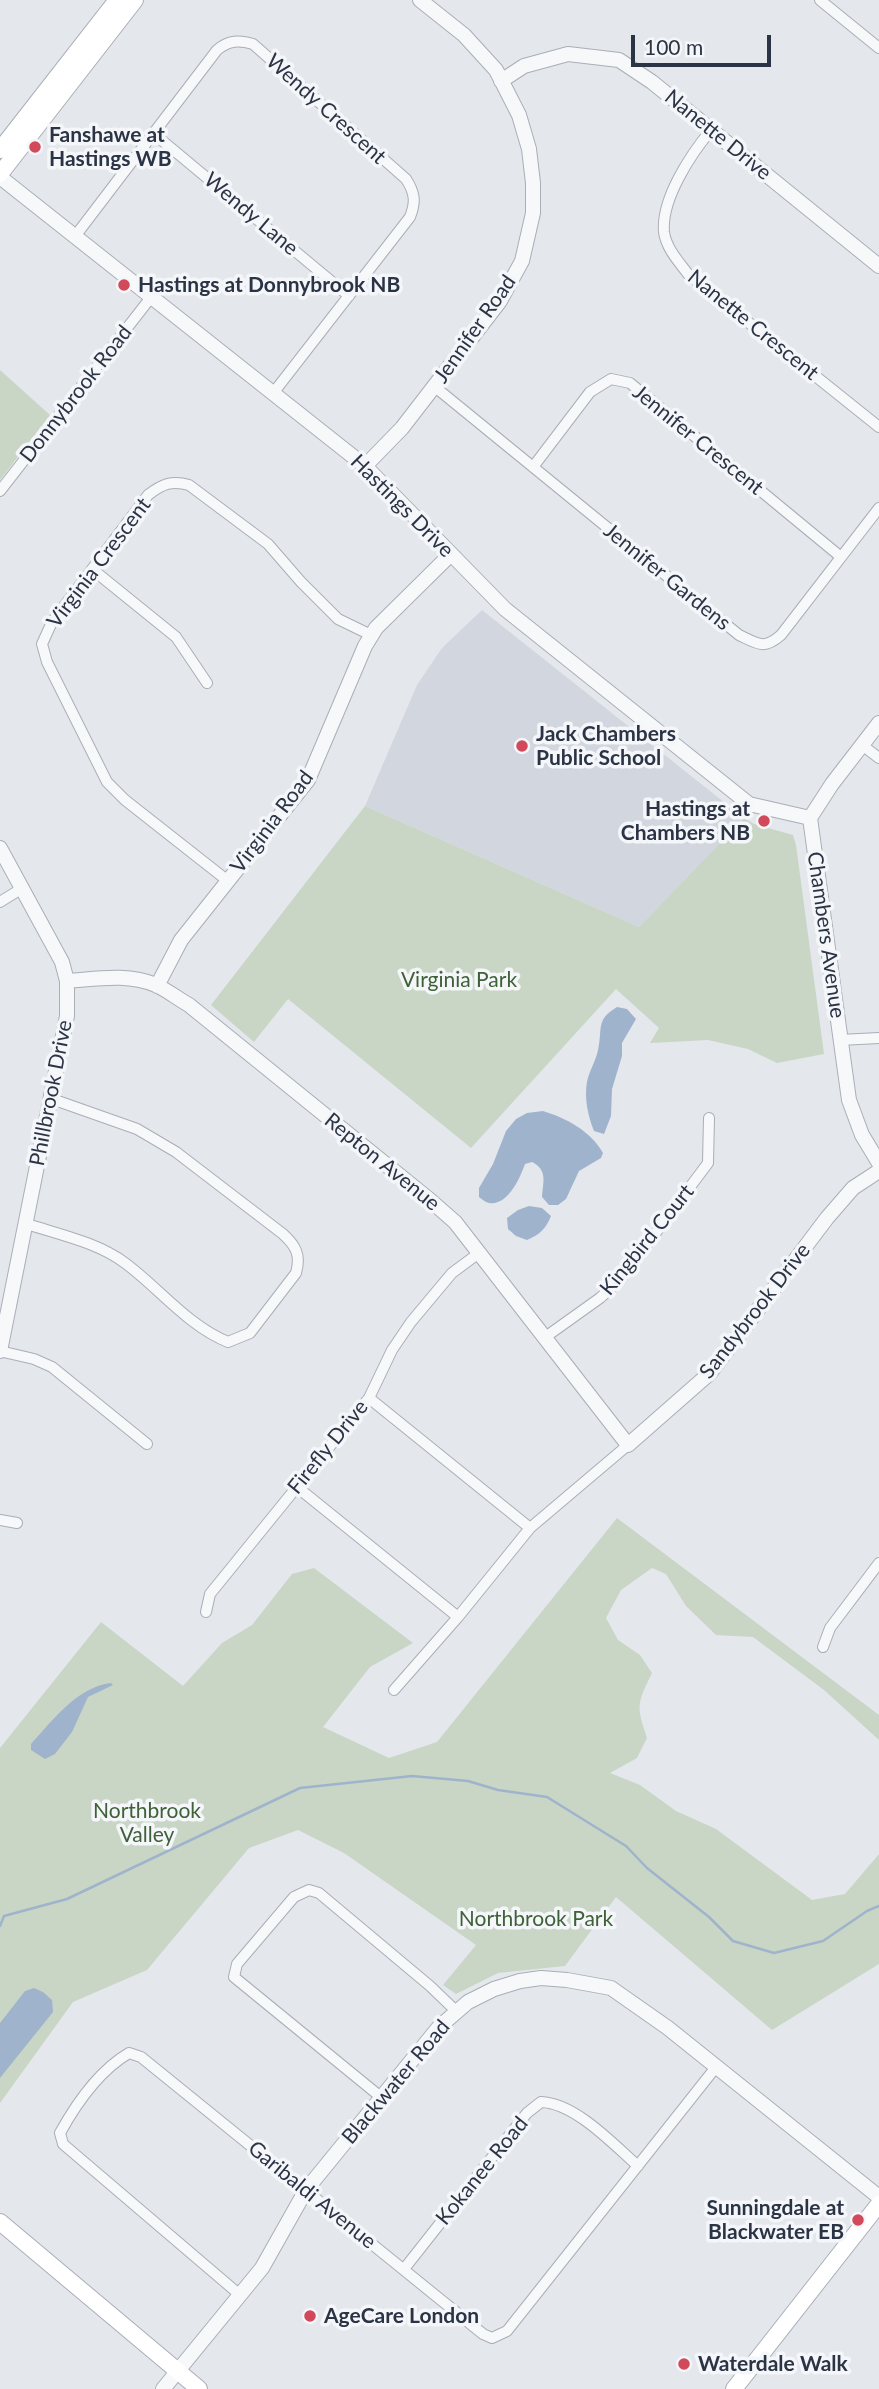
<!DOCTYPE html>
<style>
body{margin:0}
#map{position:relative;width:879px;height:2389px;overflow:hidden;background:#e4e7ec;font-family:Lato,sans-serif}
canvas{display:block}
.scale{position:absolute;left:631px;top:35px;width:140px;height:32px;box-sizing:border-box;border:4px solid #2b3445;border-top:0;padding-left:9px;font-size:21px;line-height:24px;white-space:nowrap;color:#2b3445;-webkit-text-stroke:5px #f4f6f9;paint-order:stroke}
</style>
<div id="map">
<canvas width="879" height="2389"></canvas>
<div class="scale">100 m</div>
</div>
<script>
const context = document.querySelector('canvas').getContext('2d');
context.lineJoin = 'round';
function fillPath(path, color) {
  context.fillStyle = color;
  context.fill(path, 'evenodd');
}
function stroke(path, color, width, dash) {
  context.strokeStyle = color;
  context.lineWidth = width;
  context.lineCap = dash ? 'butt' : 'round';
  context.setLineDash(dash || []);
  context.stroke(path);
}
function drawText(font, color, halo, rows, align = 'center') {
  context.font = font + ' Lato,sans-serif';
  context.lineWidth = 7;
  context.setLineDash([]);
  context.textBaseline = 'middle';
  context.strokeStyle = halo;
  context.fillStyle = color;
  for (const [text, x, y, turn = 0] of rows) {
    context.save();
    context.translate(x, y);
    context.rotate((+turn || 0) * Math.PI / 180);
    context.textAlign = isNaN(turn) ? turn : align;
    if (halo) context.strokeText(text, 0, 0);
    context.fillText(text, 0, 0);
    context.restore();
  }
}
fillPath(new Path2D(`
 M482 610 744 818 639 927 365 806 417 685 442 648Z`), '#d2d6de');
fillPath(new Path2D(`
 M0 370 50 415 0 480Z
 M365 806 639 927 744 818 754 824 793 835 796 845 824 1054 777 1063 748 1049 708 1040 650 1043 659 1028 616 989 471 1148 288 999 254 1042 211 1005Z
 M617 1518 879 1715V1740L824 1690 753 1637 716 1635 686 1606 666 1574 652 1568 621 1590 606 1618 618 1640 640 1655 652 1673C637 1704 636 1705 647 1738L637 1758 610 1773 640 1785 676 1811 716 1829 812 1900 845 1894 879 1854V1964L772 2030 616 1897 565 1966 498 1973 456 1994 443 1985 476 1945 344 1853 298 1830 249 1848 147 1970 73 2002 0 2103V1748L101 1622 183 1686 222 1643 252 1625 292 1574 314 1568 413 1643 370 1667 323 1727 389 1758 437 1742Z`), '#c9d6c5');
fillPath(new Path2D(`
 M617 1007 627 1009 636 1019 622 1043V1056L612 1089 611 1116 604 1134 594 1131C588 1116 584 1098 587 1082 589 1071 596 1061 598 1050 603 1029 595 1020 617 1007Z
 M543 1111C566 1118 591 1131 603 1153L601 1158 579 1171 566 1199 558 1205H549L542 1197C543 1182 548 1170 532 1162L525 1164C520 1178 508 1206 489 1203 485 1202 482 1199 479 1197V1188L493 1164 506 1131 516 1119 527 1113Z
 M529 1206 542 1208 551 1216C546 1229 539 1235 527 1240L516 1236 508 1229 507 1218 518 1210Z
 M111 1683 113 1685 88 1697 72 1732 55 1754 45 1759 31 1750V1744C52 1721 77 1687 111 1683Z
 M34 1988 43 1992 52 2000 53 2012 0 2078V2023L25 1991Z`), '#9fb4cc');
stroke(new Path2D(`
 M0 1926 4 1916 67 1899 300 1788 412 1776 468 1781 498 1790 547 1797 626 1846 647 1868 709 1917 733 1941 774 1953 823 1941 867 1911 879 1906`), '#9fb4cc', 2.5);
const minor = new Path2D(`
 M820 0 879 48
 M711 130C691 154 661 199 664 232 666 248 679 262 688 274L879 427
 M153 133 349 296
 M76 235 217 50C229 40 239 40 253 44L406 179C415 193 416 202 410 217L274 392
 M435 387 739 635C758 644 764 650 781 635L879 508
 M533 467 590 392 611 379 630 383 841 557
 M0 491 152 296
 M92 569 176 637 207 683
 M862 745 879 758
 M228 881 125 800 107 782 47 662 42 644 52 622 148 495C162 484 172 480 189 485L268 544 301 582 338 619 371 635
 M0 902 21 889
 M840 1040 879 1038
 M24 1223C57 1234 97 1242 125 1263 159 1288 188 1326 228 1342L250 1333 296 1273C301 1255 296 1246 283 1234L176 1152 137 1129 52 1099
 M544 1338 600 1298 621 1279 708 1163 709 1118
 M0 1351 34 1359 52 1367 147 1444
 M369 1398 530 1528
 M297 1487 458 1617
 M0 1520 17 1523
 M206 1612 210 1594 369 1398 392 1350 411 1322 452 1273 479 1253
 M823 1647 830 1628 879 1563
 M394 1690 458 1617 530 1528 628 1445
 M382 2098 234 1977 237 1964 294 1897 309 1890 319 1893 430 1986 456 2011
 M404 2269 527 2113 541 2102C575 2103 613 2144 638 2166
 M240 2295 63 2144 60 2133C76 2104 100 2070 129 2053L141 2057 483 2334 492 2338 507 2331 716 2067`);
const tertiary = new Path2D(`
 M501 81 524 66 568 54 619 60 652 82 879 266
 M0 177 365 466 505 609 749 804 810 818
 M365 466 402 428 500 301 522 261 533 213V183L529 149 519 115 496 70 464 35 420 0
 M879 723 832 784 810 818 849 1100 862 1135 879 1163
 M0 848 62 962 67 981V1016L0 1351
 M67 981C97 979 127 973 156 985 167 990 178 999 189 1005L431 1201 455 1222 628 1445 710 1373 827 1218 853 1188 879 1171
 M157 986 181 940 308 780 365 646 376 628 451 554
 M163 2389 262 2268 306 2190 439 2027 468 2002 494 1989 520 1981 541 1978 567 1980 611 1988 668 2028 879 2197`);
const secondary = new Path2D(`
 M0 150 117 0
 M0 174 135 0
 M0 2222 199 2389
 M734 2389 879 2204`);
stroke(minor, '#a9aeb7', 12);
stroke(tertiary, '#a9aeb7', 16);
stroke(secondary, '#a9aeb7', 18);
stroke(minor, '#f7f8fa', 10);
stroke(tertiary, '#f7f8fa', 14);
stroke(secondary, '#fff', 16);
for (const [x, y, r, color] of [
 [35,147,7,"#d1495b"],
 [124,285,7,"#d1495b"],
 [522,746,7,"#d1495b"],
 [764,821,7,"#d1495b"],
 [858,2220,7,"#d1495b"],
 [310,2316,7,"#d1495b"],
 [684,2364,7,"#d1495b"]
]) {
  const dot = new Path2D();
  dot.arc(x, y, r, 0, 2 * Math.PI);
  context.fillStyle = color;
  context.fill(dot);
  stroke(dot, '#f4f6f9', 2.5);
}
drawText('21px', '#2b3445', '#f4f6f9', [
 ["Wendy Crescent",326,109,42],
 ["Nanette Drive",718,135,39],
 ["Wendy Lane",251,214,40],
 ["Nanette Crescent",753,325,39],
 ["Jennifer Road",475,329,-55],
 ["Donnybrook Road",76,394,-52],
 ["Jennifer Crescent",698,440,39],
 ["Hastings Drive",402,506,45],
 ["Virginia Crescent",99,563,-53],
 ["Jennifer Gardens",667,577,39],
 ["Virginia Road",272,822,-53],
 ["Chambers Avenue",826,935,82],
 ["Phillbrook Drive",51,1093,-79],
 ["Repton Avenue",382,1162,39],
 ["Kingbird Court",647,1240,-51],
 ["Sandybrook Drive",755,1311,-52],
 ["Firefly Drive",328,1447,-51],
 ["Blackwater Road",396,2082,-50],
 ["Kokanee Road",482,2171,-51],
 ["Garibaldi Avenue",312,2195,39]
]);
drawText('bold 21px', '#2b3445', '#f4f6f9', [
 ["Fanshawe at",49,135],
 ["Hastings WB",49,159],
 ["Hastings at Donnybrook NB",138,285],
 ["Jack Chambers",536,734],
 ["Public School",536,758],
 ["Hastings at",750,809,"right"],
 ["Chambers NB",750,833,"right"],
 ["Sunningdale at",844,2208,"right"],
 ["Blackwater EB",844,2232,"right"],
 ["AgeCare London",324,2316],
 ["Waterdale Walk",698,2364]
], 'left');
drawText('21px', '#3f6138', '#f4f6f9', [
 ["Virginia Park",459,980],
 ["Northbrook",147,1811],
 ["Valley",147,1835],
 ["Northbrook Park",536,1919]
]);
</script>
